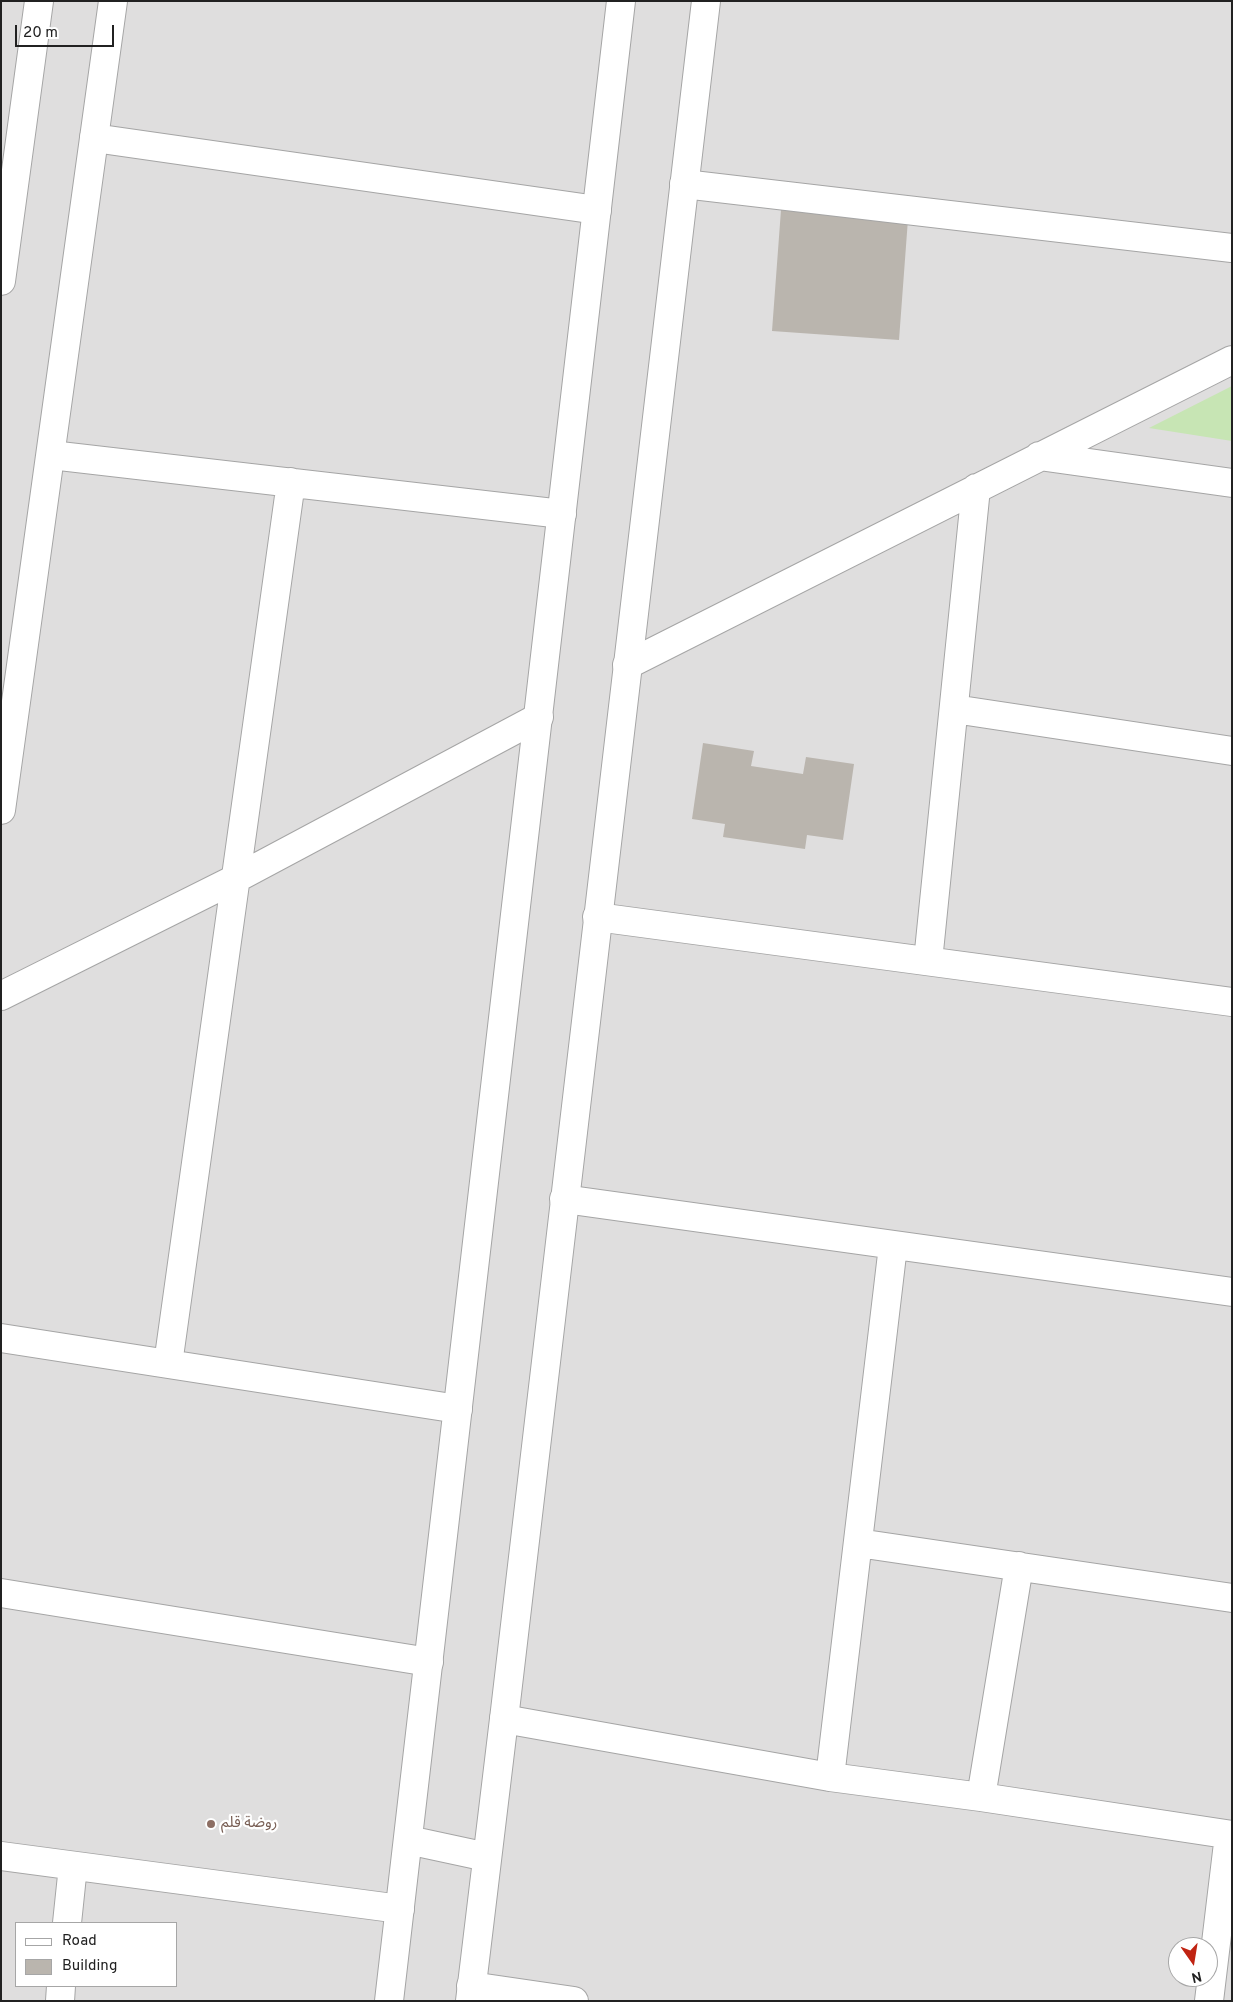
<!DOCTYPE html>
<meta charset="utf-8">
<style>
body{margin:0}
#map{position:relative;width:1233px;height:2002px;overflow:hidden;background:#f1efe9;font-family:Overpass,sans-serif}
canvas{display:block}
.frame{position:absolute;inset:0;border:2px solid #212121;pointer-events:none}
.legend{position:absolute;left:15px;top:1922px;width:162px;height:65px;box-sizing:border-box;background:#fff;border:1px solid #a6a6a6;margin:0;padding:6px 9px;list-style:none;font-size:15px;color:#212121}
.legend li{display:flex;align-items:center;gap:10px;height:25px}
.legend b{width:25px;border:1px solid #a6a6a6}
.north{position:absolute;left:1168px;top:1937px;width:50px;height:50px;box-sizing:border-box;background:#fff;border:1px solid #a6a6a6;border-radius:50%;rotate:167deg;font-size:14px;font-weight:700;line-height:20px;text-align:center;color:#212121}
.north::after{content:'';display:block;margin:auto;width:18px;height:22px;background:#c02312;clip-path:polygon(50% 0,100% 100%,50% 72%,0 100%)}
.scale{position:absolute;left:15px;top:25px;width:99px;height:22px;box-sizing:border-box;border:2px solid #212121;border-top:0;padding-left:6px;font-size:15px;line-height:18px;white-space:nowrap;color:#212121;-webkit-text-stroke:4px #fff;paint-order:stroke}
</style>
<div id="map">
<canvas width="1233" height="2002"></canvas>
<div class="frame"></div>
<ul class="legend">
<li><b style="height:6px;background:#fff"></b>Road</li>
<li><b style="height:14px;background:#bab5ae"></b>Building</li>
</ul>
<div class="north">N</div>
<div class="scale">20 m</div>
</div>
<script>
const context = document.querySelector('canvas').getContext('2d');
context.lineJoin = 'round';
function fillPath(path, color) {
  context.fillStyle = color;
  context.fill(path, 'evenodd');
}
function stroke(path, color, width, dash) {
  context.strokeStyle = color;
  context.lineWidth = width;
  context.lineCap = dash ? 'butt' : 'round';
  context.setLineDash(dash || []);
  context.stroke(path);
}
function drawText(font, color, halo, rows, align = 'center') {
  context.font = font + ' Overpass,"Noto Sans Arabic",sans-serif';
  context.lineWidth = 4.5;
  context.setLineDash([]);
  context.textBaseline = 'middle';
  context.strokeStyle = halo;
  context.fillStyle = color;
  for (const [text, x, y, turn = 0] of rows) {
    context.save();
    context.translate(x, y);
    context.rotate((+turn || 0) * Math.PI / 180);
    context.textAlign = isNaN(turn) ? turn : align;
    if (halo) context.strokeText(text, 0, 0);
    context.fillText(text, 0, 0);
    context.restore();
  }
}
fillPath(new Path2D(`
 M1 1H1232V2001H1ZM16 1923H176V1986H16ZM1178 1947H1208V1977H1178Z`), '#dfdede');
fillPath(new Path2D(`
 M1232 386V441L1149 428Z`), '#c7e5b4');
fillPath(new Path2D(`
 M781 210 908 219 899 340 772 331Z
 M703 743 754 751 751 766 803 774 806 757 854 764 843 840 807 835 805 849 723 837 725 824 692 819Z`), '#bab5ae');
const minor = new Path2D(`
 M94 138 597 210
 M684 184 1232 248
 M51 455 562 514
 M1039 456 1232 483
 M627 665 1232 360
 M954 709 1232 751
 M597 917 1232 1002
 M928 961 976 488
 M1 996 237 878 539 717
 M564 1199 1232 1292
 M1 1338 458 1409
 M168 1364 291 482
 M858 1543 1232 1598
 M1 1593 429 1662
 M504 1719 830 1777 981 1797 1232 1835
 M830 1777 893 1246
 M981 1797 1019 1566
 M1 1856 400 1909
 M67 1923 73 1866
 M471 1986 574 2001
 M60 2001 61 1986
 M1209 2001 1229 1835`);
const tertiary = new Path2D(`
 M1 281 39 1
 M1 810 113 1
 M408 1840 487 1857
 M389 2001 621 1
 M470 2001 504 1719 706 1`);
stroke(minor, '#a5a5a5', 30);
stroke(tertiary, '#a5a5a5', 30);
stroke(minor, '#fff', 28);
stroke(tertiary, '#fff', 28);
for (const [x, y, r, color] of [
 [211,1824,5,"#8d6e63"]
]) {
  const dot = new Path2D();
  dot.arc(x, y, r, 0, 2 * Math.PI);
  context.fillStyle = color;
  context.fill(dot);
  stroke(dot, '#fff', 2);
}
drawText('15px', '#785e54', '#fff', [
 ["روضة قلم",221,1824]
], 'left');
</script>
